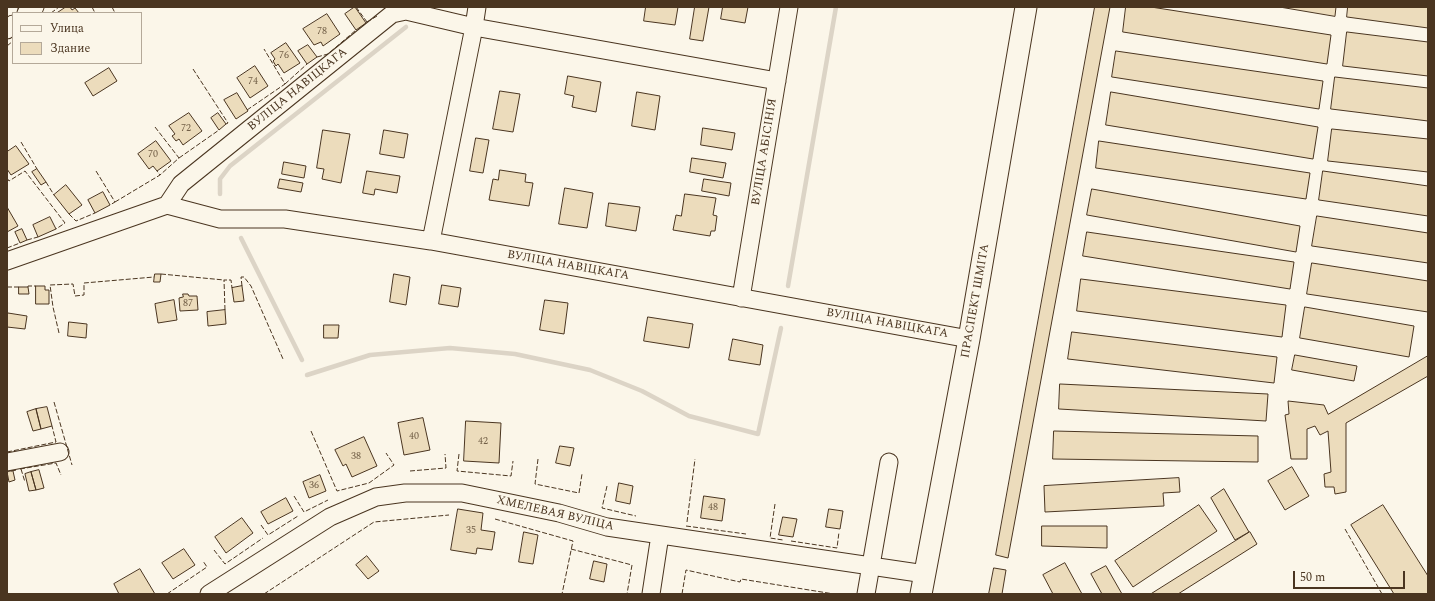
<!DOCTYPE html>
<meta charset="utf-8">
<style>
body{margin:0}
#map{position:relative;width:1435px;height:601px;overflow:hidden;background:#fbf6e9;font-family:Spectral,serif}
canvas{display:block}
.frame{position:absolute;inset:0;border:8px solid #4a3520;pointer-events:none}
.legend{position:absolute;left:12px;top:12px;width:130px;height:52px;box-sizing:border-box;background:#fbf6e9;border:1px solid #b4a999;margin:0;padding:5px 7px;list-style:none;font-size:12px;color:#4a3520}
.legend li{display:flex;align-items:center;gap:8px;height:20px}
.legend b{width:20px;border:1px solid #b4a999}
.scale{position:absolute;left:1293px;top:571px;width:112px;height:18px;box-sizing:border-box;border:2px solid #4a3520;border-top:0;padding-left:5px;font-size:12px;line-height:14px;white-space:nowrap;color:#4a3520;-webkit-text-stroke:3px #fbf6e9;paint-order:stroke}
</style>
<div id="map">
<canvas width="1435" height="601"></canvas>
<div class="frame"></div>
<ul class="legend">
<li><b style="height:5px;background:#fbf6e9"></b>Улица</li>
<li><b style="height:11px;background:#ecdcbc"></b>Здание</li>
</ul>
<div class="scale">50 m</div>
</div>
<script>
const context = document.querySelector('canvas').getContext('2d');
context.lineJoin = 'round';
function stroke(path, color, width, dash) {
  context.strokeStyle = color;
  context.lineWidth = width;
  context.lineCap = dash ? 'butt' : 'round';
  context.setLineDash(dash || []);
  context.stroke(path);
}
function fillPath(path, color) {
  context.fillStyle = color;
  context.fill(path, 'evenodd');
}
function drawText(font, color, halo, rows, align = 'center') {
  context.font = font + ' Spectral,serif';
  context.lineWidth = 3;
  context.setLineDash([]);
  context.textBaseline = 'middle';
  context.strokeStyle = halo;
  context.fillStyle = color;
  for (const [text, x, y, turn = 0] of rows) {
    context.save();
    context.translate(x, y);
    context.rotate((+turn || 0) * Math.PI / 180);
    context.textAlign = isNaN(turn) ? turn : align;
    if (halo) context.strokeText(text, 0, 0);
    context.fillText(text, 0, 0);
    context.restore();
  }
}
stroke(new Path2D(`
 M220 194V179L230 166 406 27
 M241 238 302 360
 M788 286 836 7
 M307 375 370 355 450 348 515 354 590 370 642 391 689 416 758 434 781 328`), '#dcd4c6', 4.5);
const building = new Path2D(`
 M66 7H70L72 10 75 8 79 13H57Z
 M355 7 366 23 356 30 345 14Z
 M646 7H678L675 25 644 21Z
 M695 7H709L703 41 690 39Z
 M723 7H748L745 23 721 19Z
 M1095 7H1110L1008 558 996 555Z
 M1126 7H1151L1331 35 1327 64 1123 32Z
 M1280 7H1336L1335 16Z
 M1348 7H1428V28L1347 17Z
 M327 14 340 34 323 46 321 42 314 45 303 29Z
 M1347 32 1428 42V76L1343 66Z
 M286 43 300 63 284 73 278 64 276 66 273 61 275 59 271 53Z
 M308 45 317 57 307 64 298 51Z
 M1116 51 1323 81 1319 109 1112 77Z
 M255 66 268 86 250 98 237 78Z
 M109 68 117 81 93 96 85 83Z
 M568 76 601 82 596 112 572 107 574 96 565 94Z
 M1335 77 1428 88V121L1331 109Z
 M500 91 520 94 513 132 493 129Z
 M637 92 660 96 655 130 632 126Z
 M1111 92 1318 127 1313 159 1106 125Z
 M237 93 248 111 236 119 224 100Z
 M189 113 202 131 183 145 179 139 176 141 172 136 175 134 169 126Z
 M218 113 226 124 219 130 211 118Z
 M703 128 735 133 732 150 701 145Z
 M1332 129 1428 139V172L1328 161Z
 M323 130 350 134 341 183 322 179 324 169 317 168Z
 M384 130 408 134 404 158 380 154Z
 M476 138 489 140 483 173 470 171Z
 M156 141 171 161 157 171 153 166 149 169 138 154Z
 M1099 141 1310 173 1306 199 1096 168Z
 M16 146 29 164 11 175 7 169V152Z
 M692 158 726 163 723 178 690 172Z
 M284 162 306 166 304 178 282 174Z
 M37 169 46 182 41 185 32 172Z
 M500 170 526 174 525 182 533 183 529 206 489 200 493 179 498 180Z
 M367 171 400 176 397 193 375 189 374 195 363 193Z
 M1323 171 1428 186V216L1319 200Z
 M280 179 303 183 301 192 278 188Z
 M704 179 731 183 729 196 702 191Z
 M66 185 82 205 69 214 54 195Z
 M565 188 593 193 587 228 559 224Z
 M1092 189 1300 226 1296 252 1087 215Z
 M103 192 110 205 95 213 88 200Z
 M685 194 716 198 713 215 717 216 715 231H711L710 236 673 230 676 215 681 216Z
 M609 203 640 207 636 231 606 226Z
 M7 207 18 226 7 232Z
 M1317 216 1428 233V263L1312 246Z
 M50 217 56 229 38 237 33 225Z
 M22 229 27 240 20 243 15 232Z
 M1087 232 1294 262 1290 289 1083 256Z
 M1312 263 1428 281V312L1307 294Z
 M155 274H161L160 282H154Z
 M394 274 410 277 406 305 390 302Z
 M1081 279 1286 305 1282 337 1077 311Z
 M442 285 461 288 458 307 439 304Z
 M36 286H45V290H49V304H36Z
 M242 286 244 301 234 302 232 288Z
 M19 287H28L29 294H19Z
 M183 294H188L189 296H197L198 310 180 311 179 298 183 297Z
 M174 300 177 320 158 323 155 304Z
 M545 300 568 303 564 334 540 330Z
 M1305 307 1414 326 1409 357 1300 338Z
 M225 310 226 324 208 326 207 312Z
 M8 313 27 316 25 329 7 327Z
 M648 317 693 324 689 348 644 341Z
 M69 322 87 324 86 338 68 336Z
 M324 325H339L338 338H324Z
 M1072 332 1277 357 1274 383 1068 359Z
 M733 339 763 345 760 365 729 360Z
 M1295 355 1357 366 1354 381 1292 370Z
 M1428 356V376L1346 423V492L1335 494 1334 487H1325L1324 474 1331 472 1328 431 1320 435 1315 426 1307 429V459H1291L1285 415 1289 414 1288 401 1324 405 1328 414Z
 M1060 384 1268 394 1266 421 1059 409Z
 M47 407 52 426 41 429 36 409Z
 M36 409 41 429 33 431 27 412Z
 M423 418 430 450 404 455 398 423Z
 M466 421 501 423 499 463 464 461Z
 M1054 431 1258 436V462L1053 459Z
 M364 437 377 466 352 477 346 464 343 466 335 450Z
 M560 446 574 448 570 466 556 463Z
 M1292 467 1309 496 1285 510 1268 481Z
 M39 470 44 488 36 490 31 472Z
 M13 471 15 480 9 482 7 472Z
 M31 472 36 490 29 491 25 474Z
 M320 475 326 491 309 498 303 482Z
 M1179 478 1180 492 1163 493 1164 506 1045 512 1044 486Z
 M619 483 633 486 630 504 616 501Z
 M1224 489 1249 532 1235 540 1211 498Z
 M704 496 725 499 722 521 701 518Z
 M286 498 293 511 268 524 261 512Z
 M1199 505 1217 531 1133 587 1115 561Z
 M1383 505 1428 576V594H1394L1351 525Z
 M458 509 483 513 481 530 495 532 492 550 477 548 476 554 451 550Z
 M829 509 843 511 840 529 826 527Z
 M783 517 797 519 793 537 779 535Z
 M242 518 253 533 226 553 215 537Z
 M1042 526H1107V548L1042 546Z
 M524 532 538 535 533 564 519 562Z
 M1250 532 1257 544 1178 594H1151Z
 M184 549 195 565 173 579 162 563Z
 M367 556 379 571 368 579 356 565Z
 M594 561 607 564 604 582 590 579Z
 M1065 563 1082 594H1053L1043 575Z
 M1106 566 1122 594H1102L1091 574Z
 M994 568 1006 570 1002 594H989Z
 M140 569 155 594H119L114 584Z`);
fillPath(building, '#ecdcbc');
stroke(building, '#4a3520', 1);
const minor = new Path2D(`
 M26 13 35 7
 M7 30 13 24
 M167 205 220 219H285L431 241 969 339
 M431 241 474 27 477 7
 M7 261 167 205 181 184 392 14 406 11 474 27 777 81
 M741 298 789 7
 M7 462 60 452
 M209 594 330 517 376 497 405 493H462L559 513 607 527 925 574
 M651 594 660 535
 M866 594 889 462`);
const major = new Path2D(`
 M921 594 969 339 1026 7`);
stroke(minor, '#4a3520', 19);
stroke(major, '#4a3520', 23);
stroke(minor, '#fbf6e9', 17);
stroke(major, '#fbf6e9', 21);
stroke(new Path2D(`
 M92 7 95 13
 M112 7 115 13
 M356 7 367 22 366 23
 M51 13 59 7
 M7 15V16
 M367 22 377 16
 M7 46 13 41
 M317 57 328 54 356 30
 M193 69 228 123 226 124
 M285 84 307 64
 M247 110 285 84 264 49
 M155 127 179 158 160 175
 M21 142 37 169
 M179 158 219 130
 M96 171 115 202 110 205
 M7 178 9 181 25 171 65 223 56 229
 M46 182 54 195
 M115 202 160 175 157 171
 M69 214 76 221 95 213
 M27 240 38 237
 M7 248 20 243
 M161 274 224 280
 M242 286 241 277H244L251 286 283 359
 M7 287H19
 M28 287V286H36
 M225 310 224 280H231L232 288
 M59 333 53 307 50 285 73 284 75 296 84 295V283L154 277
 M54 402 72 465
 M311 431 337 491 369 483 394 465 386 453
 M7 452 56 442 52 426
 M459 454 457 471 511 476 513 461
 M538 459 535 484 579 493 582 474
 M20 469 56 463 61 475
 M21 469 25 482
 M11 471 17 470
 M410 471 446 468 445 454
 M607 486 602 508 636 516
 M294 496 304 512 328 500
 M775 504 770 538 783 540
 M495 519 573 541 562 594
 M687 522 695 459
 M261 525 268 535 298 516
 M686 526 746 534
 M1345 529 1382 594
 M791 541 837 548 839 532
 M571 549 632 565 627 594
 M214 550 225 564 263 538
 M167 594 207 567 203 561
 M264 594 374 522 449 515
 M682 594 686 570 740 582 741 579 834 594`), '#4a3520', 1, [5, 2]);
drawText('10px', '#725f47', null, [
 ["78",322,32],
 ["76",284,56],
 ["74",253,82],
 ["72",186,129],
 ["70",153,155],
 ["87",188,304],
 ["40",414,437],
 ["42",483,442],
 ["38",356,457],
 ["36",314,486],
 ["48",713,508],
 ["35",471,531]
]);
drawText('12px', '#4a3520', '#fbf6e9', [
 ["ВУЛІЦА НАВІЦКАГА",298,90,-39],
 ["ВУЛІЦА АБІСІНІЯ",765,152,-81],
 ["ВУЛІЦА НАВІЦКАГА",568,266,10],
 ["ПРАСПЕКТ ШМІТА",976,301,-80],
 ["ВУЛІЦА НАВІЦКАГА",887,324,10],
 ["ХМЕЛЕВАЯ ВУЛІЦА",555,514,13]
]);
</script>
